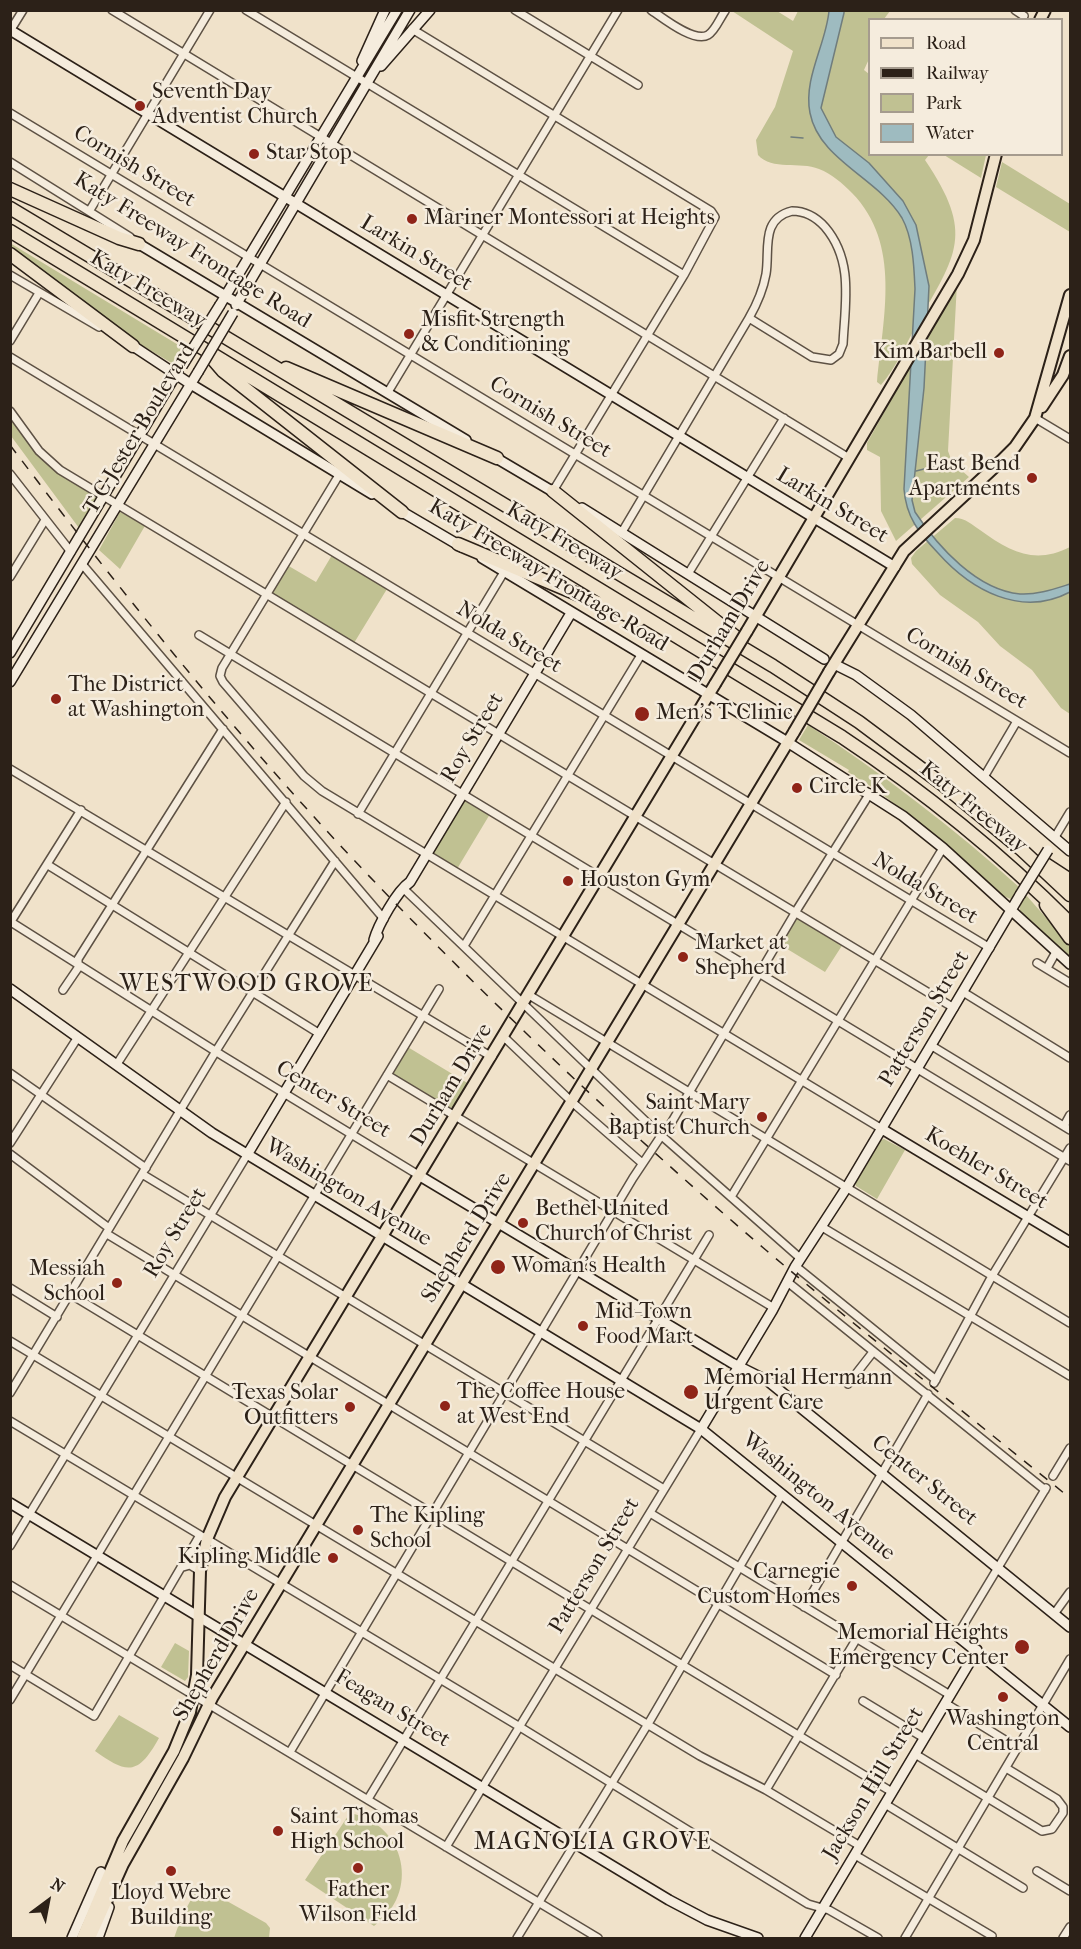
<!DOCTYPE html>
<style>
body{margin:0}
#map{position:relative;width:1081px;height:1949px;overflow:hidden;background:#f0e2ca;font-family:"IM FELL French Canon",serif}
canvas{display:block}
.frame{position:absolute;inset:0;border:12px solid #2c2118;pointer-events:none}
.legend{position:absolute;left:868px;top:18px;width:195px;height:138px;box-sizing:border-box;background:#f5ecdd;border:2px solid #a59b8e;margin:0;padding:8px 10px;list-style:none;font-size:18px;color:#2c2118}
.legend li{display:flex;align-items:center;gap:12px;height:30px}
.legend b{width:30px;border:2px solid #a59b8e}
.north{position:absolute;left:18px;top:1871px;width:60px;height:60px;-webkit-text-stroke:4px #f5ecdd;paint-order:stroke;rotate:32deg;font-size:16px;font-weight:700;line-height:24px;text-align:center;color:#2c2118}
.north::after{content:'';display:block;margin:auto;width:21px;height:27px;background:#2c2118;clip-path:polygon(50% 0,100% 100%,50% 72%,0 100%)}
</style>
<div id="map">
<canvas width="1081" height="1949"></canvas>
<div class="frame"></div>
<ul class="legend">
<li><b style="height:8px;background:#f0e2ca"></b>Road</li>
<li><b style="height:8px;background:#2c2118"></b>Railway</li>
<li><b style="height:16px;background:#c0c192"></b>Park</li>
<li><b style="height:16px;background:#9ebbc0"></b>Water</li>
</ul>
<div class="north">N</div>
</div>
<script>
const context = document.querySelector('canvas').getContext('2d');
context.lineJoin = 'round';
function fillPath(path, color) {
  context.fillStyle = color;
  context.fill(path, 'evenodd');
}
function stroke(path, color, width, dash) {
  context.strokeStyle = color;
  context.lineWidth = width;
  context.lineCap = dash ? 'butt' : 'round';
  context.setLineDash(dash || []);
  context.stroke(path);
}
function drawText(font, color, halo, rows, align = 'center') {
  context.font = font + ' "IM FELL French Canon",serif';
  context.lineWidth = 5;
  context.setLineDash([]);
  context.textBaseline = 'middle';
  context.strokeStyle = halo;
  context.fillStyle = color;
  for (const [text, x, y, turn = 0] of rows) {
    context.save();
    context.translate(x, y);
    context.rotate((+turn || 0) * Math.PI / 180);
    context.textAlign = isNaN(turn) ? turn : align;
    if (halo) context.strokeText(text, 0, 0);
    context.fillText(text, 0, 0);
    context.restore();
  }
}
fillPath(new Path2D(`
 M732 11H777L793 21 798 11H890L884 19 870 20 869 59 864 70 869 74 870 154 929 155 925 160C975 234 957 254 917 324 906 344 896 368 881 385L877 382C883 318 902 244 852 193 842 183 832 174 819 169 800 161 772 171 758 155L756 140 775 107 793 51Z
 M944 155H986L981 178Z
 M1002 162 1070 204V232L996 187Z
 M10 243 185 349 175 365 126 336 11 252Z
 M957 283 948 451 952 462 969 477 896 541 881 511 880 457 867 450V443Z
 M10 416 44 460 96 497 79 528 11 436Z
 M120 512 146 524 120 569 99 550Z
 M955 518C966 518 972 525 980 530 1010 552 1035 565 1070 547V714L1061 708 1032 670 1000 646 978 622 940 595 912 564 911 558 916 551Z
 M332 555 387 589 354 643 272 593 287 565 316 582Z
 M808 725C883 774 954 828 1020 888L1013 900 999 894 934 834 875 789 848 772 849 770 799 740Z
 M465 799 490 814 457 869 432 854 431 851Z
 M1026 895 1070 945V957L1020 914V906Z
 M798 918 843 944 825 972 779 944Z
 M406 1046 469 1084 454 1107 448 1108 392 1074Z
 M884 1139 905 1150 877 1199 856 1186 855 1183 881 1140Z
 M175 1643 189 1651 188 1677 185 1681 161 1667Z
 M119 1715 159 1738C138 1776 127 1774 95 1751Z
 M350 1813C406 1824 421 1893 374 1926L305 1880Z
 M209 1891 266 1923 270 1928 269 1938H174L181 1918 194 1894Z`), '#c0c192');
const water = new Path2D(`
 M829 11H844V13L821 108 836 137 869 163 903 201 916 225 929 286 924 388 912 500 915 512C938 547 977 590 1020 594 1037 595 1054 589 1070 584V592C1021 618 971 590 938 553 919 533 906 517 904 489L915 289C914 266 913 238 902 218 878 178 819 160 810 113 803 79 826 44 829 11Z`);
fillPath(water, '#9ebbc0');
stroke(water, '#707d7d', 1.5);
stroke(new Path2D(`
 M791 137 803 138
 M916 471 944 464`), '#707d7d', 1.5);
const street = new Path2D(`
 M112 10 849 458
 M246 10 684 275
 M515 10 638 85
 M651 10C663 18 694 43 708 35 715 31 720 18 725 11
 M1015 10 1024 16
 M412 29 711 211 715 217 684 275 553 491
 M10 31 23 10
 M10 113 1070 753
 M10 162 130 237
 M90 210 210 10
 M792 211C805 211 816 217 825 227 854 261 845 303 843 344L839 354 831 360 812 357 749 318C757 304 763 291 766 274 770 250 760 219 792 211Z
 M10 275 99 327
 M10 341 39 293
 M10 357 990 948
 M388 392 618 10
 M10 411 39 451 60 470 954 1008
 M1035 418 1070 439
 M10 474 71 552
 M339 475 222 668 220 676 223 682 304 776 322 791 882 1129
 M622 532 749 318
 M82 564 384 919
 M688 574 784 418
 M10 577 45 520
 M199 635 1070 1161
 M10 769 492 1057
 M984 777 1017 721
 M358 814 504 572
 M1055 837 1070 812
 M48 865 320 1034
 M406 891 660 1135
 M11 922 223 1056 420 1176
 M10 923 81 810
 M464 946 641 655
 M1037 963 1070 983
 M1047 968 1056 952
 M63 990 78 968V959L223 729
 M963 992 1070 1058
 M529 995 1070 1323
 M504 1037 572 1102 642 1163
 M932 1046 1070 1130
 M117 1064 286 802
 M10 1073 146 1168
 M387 1075 774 1308
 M1064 1126 1070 1115
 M667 1130 798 908 870 793
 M663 1137 800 1258
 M10 1143 78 1037
 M10 1154 109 1228
 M142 1174 664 1489
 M731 1197 943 848
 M822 1227 1070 1376
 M107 1234 836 1675
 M799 1269 936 1380
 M790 1284 1045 1490
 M10 1288 57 1317
 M70 1294 892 1792
 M10 1341 700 1756 766 1790 860 1846
 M934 1383 992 1276 1070 1148
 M848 1384 873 1352
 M10 1393 216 1051 335 861
 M10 1421 520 1727 808 1904 829 1910 878 1938
 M1053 1476 1070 1448
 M650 1513 950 1695
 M10 1546 247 1155
 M183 1567 190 1565 200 1571
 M10 1585 598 1938
 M804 1607 928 1394
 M1054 1614 1070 1592
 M958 1634 1046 1488
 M10 1665 94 1716 200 1535
 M10 1700 439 989
 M863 1701 924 1738
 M945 1703 1018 1748
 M290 1752 633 1178 667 1127
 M915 1754 1042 1831 1052 1829 1063 1813V1807L1057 1799 1006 1768
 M766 1790 857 1638
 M368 1799 709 1235
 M885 1804 1023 1888
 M446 1847 701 1429
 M855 1855 992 1936
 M1037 1871 1070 1891
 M517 1938 651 1719 782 1494
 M905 1938 1070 1659
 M1063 1938 1070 1927`);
const secondary = new Path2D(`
 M10 30 895 567
 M362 61 385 10
 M381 66 430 10
 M139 244 466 440
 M220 305 397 10
 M236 305 410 10
 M133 346 189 383 372 494
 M491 455 557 494
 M582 508 824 659
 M399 510 462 547
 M482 558 781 738 903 816 943 848 1070 964
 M10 653 178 371
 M834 664 856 675 911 715 1070 851
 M10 682 198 372
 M374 940C378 925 397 891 410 882L571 613
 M10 989 212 1133 701 1429 1070 1727
 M882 1129 1070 1242
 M247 1155 378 936
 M420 1176 732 1363 768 1381 1070 1627
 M701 1429 772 1311 795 1267 847 1187 1020 895
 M10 1503 669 1900 707 1920 758 1938
 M72 1938 101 1872
 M98 1938 109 1907
 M805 1938 977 1650`);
const primary = new Path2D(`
 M1040 20 1045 10
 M1042 407 1063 375 1070 356
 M747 631 958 274 974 240 996 154
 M829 672 904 551 1001 461 1015 447 1035 418 1070 295
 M82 1938 123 1841 174 1751 190 1712 197 1675 200 1571 207 1539 225 1497 715 684
 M90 1938 123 1864 183 1758 212 1698 794 732`);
const highway = new Path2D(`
 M10 189 119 238 139 244
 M10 208 773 666 859 722 942 784 1022 850 1070 895
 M10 231 842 737C925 792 1000 853 1070 923
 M10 254 133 346
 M210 356 223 371 402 512
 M286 368 497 458
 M553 491 741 641
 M458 544 639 620
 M1044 863 1070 880
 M1046 905 1070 938`);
stroke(street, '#5d5144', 10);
stroke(secondary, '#2c2118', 12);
stroke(primary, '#2c2118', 14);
stroke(highway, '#2c2118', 15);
stroke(street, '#f5ecdd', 7);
stroke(secondary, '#f5ecdd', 9);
stroke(primary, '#f0e2ca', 10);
stroke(highway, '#f0e2ca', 12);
stroke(new Path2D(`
 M10 445C131 605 258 763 398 906 516 1027 639 1142 767 1251 866 1335 969 1416 1070 1498`), '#2c2118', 1.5, [10, 10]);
const secondaryBridge = new Path2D(`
 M182 366 220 305
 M198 372 233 313
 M1020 895 1048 850`);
const primaryBridge = new Path2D(`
 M715 684 747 631
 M794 732 829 672`);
stroke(secondaryBridge, '#2c2118', 12, []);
stroke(primaryBridge, '#2c2118', 14, []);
stroke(secondaryBridge, '#f5ecdd', 9);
stroke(primaryBridge, '#f0e2ca', 10);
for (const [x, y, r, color] of [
 [140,106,6,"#8f2418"],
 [254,154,6,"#8f2418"],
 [412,219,6,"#8f2418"],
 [409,334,6,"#8f2418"],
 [999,353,6,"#8f2418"],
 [1032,478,6,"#8f2418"],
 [56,699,6,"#8f2418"],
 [642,714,8,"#8f2418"],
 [797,788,6,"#8f2418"],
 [568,881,6,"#8f2418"],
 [683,957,6,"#8f2418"],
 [762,1117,6,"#8f2418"],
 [523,1223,6,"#8f2418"],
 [498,1267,8,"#8f2418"],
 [117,1283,6,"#8f2418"],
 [583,1326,6,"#8f2418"],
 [691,1392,8,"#8f2418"],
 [445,1406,6,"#8f2418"],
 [350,1407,6,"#8f2418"],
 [358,1530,6,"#8f2418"],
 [333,1558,6,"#8f2418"],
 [852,1586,6,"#8f2418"],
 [1022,1647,8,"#8f2418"],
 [1003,1697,6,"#8f2418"],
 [278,1831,6,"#8f2418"],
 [358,1868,6,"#8f2418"],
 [171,1871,6,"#8f2418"]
]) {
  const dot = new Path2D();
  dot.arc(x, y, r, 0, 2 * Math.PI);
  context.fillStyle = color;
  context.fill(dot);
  stroke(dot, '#f5ecdd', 2);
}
drawText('22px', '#2c2118', '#f5ecdd', [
 ["Seventh Day",152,93],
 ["Adventist Church",152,118],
 ["Star Stop",266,154],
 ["Mariner Montessori at Heights",424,219],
 ["Misfit Strength",421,321],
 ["& Conditioning",421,346],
 ["Kim Barbell",987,353,"right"],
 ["East Bend",1020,465,"right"],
 ["Apartments",1020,490,"right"],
 ["The District",68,686],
 ["at Washington",68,711],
 ["Men's T Clinic",656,714],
 ["Circle K",809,788],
 ["Houston Gym",580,881],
 ["Market at",695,944],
 ["Shepherd",695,969],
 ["Saint Mary",750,1104,"right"],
 ["Baptist Church",750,1129,"right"],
 ["Bethel United",535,1210],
 ["Church of Christ",535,1235],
 ["Woman's Health",512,1267],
 ["Messiah",105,1270,"right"],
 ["School",105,1295,"right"],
 ["Mid-Town",595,1313],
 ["Food Mart",595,1338],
 ["Memorial Hermann",704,1379],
 ["Urgent Care",704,1404],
 ["The Coffee House",457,1393],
 ["at West End",457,1418],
 ["Texas Solar",338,1394,"right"],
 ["Outfitters",338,1419,"right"],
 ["The Kipling",370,1517],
 ["School",370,1542],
 ["Kipling Middle",321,1558,"right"],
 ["Carnegie",840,1573,"right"],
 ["Custom Homes",840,1598,"right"],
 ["Memorial Heights",1008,1634,"right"],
 ["Emergency Center",1008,1659,"right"],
 ["Washington",1003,1720,"center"],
 ["Central",1003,1745,"center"],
 ["Saint Thomas",290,1818],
 ["High School",290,1843],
 ["Father",358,1891,"center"],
 ["Wilson Field",358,1916,"center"],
 ["Lloyd Webre",171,1894,"center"],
 ["Building",171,1919,"center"]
], 'left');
drawText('22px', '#2c2118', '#f5ecdd', [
 ["Cornish Street",134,167,31],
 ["Katy Freeway Frontage Road",192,251,32],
 ["Larkin Street",416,254,31],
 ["Katy Freeway",148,290,31],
 ["Cornish Street",550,418,31],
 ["T C Jester Boulevard",140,429,-59],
 ["Larkin Street",832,506,31],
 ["Katy Freeway",564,542,31],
 ["Katy Freeway Frontage Road",548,576,31],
 ["Durham Drive",730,621,-59],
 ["Nolda Street",509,638,31],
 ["Cornish Street",966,669,31],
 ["Roy Street",473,738,-59],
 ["Katy Freeway",973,808,39],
 ["Nolda Street",925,889,31],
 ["Patterson Street",925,1019,-59],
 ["Durham Drive",452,1085,-59],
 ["Center Street",333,1100,31],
 ["Koehler Street",986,1169,31],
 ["Washington Avenue",348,1193,31],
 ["Roy Street",176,1233,-59],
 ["Shepherd Drive",467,1238,-58],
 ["Center Street",924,1481,39],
 ["Washington Avenue",818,1497,39],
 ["Patterson Street",595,1566,-59],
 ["Shepherd Drive",217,1655,-60],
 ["Feagan Street",392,1709,31],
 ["Jackson Hill Street",874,1784,-59]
]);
context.letterSpacing = '1.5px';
drawText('24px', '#2c2118', '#f5ecdd', [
 ["WESTWOOD GROVE",247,985],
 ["MAGNOLIA GROVE",593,1843]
]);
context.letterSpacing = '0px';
</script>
